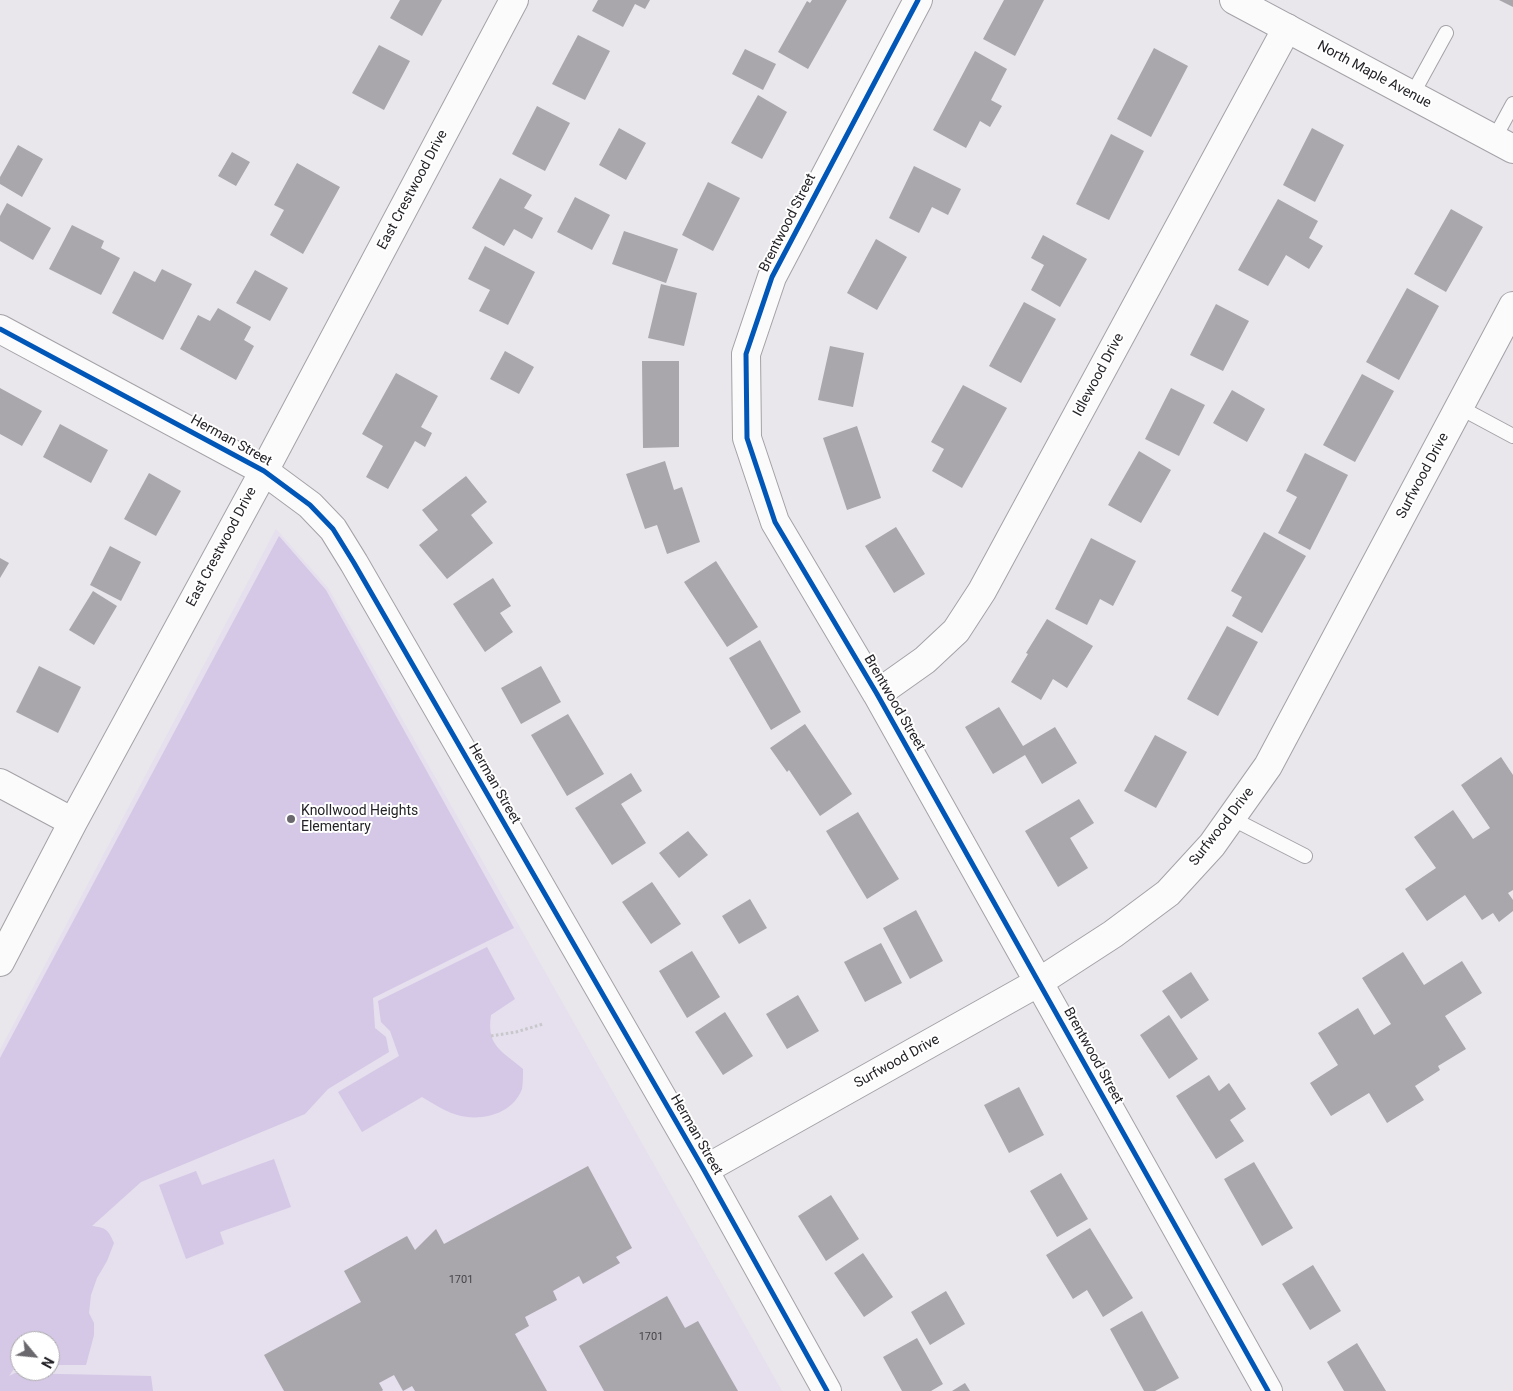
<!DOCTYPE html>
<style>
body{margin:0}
#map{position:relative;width:1513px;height:1391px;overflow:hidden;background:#e9e6ec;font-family:Roboto,sans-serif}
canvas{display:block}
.north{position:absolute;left:10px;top:1331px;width:50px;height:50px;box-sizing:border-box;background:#fff;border:1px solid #a8a7a9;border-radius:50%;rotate:118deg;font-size:14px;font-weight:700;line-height:20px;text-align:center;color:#252328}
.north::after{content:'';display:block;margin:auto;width:18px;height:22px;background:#6a676d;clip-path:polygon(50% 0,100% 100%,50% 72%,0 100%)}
</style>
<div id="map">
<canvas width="1513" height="1391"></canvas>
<div class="north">N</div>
</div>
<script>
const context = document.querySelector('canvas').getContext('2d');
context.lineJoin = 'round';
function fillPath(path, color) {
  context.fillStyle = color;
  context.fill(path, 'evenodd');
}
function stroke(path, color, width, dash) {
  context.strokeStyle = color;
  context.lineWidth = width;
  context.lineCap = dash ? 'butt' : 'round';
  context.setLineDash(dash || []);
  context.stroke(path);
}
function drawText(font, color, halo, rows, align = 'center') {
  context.font = font + ' Roboto,sans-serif';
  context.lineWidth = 4;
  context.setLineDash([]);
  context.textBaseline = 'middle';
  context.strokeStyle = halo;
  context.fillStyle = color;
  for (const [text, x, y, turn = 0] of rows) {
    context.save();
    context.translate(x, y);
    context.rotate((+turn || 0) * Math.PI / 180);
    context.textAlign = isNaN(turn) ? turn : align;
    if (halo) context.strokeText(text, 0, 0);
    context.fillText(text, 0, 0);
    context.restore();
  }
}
fillPath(new Path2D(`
 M276 529 328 588 782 1391H0V1050ZM20 1341H50V1371H20Z`), '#e5dfee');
fillPath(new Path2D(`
 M279 536 326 590 514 928 373 998 375 1028 386 1037 389 1052 328 1089 305 1114 141 1182 92 1226C106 1228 108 1229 114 1243L107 1261 97 1278 91 1295 89 1313 94 1323V1335L86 1365H50V1341H20V1363H18L9 1376 15 1373 151 1376 153 1391H0V1058Z
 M487 947 515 999 491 1015C486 1046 502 1051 523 1069 523 1075 523 1083 522 1089 513 1113 484 1121 461 1116 447 1113 434 1104 422 1097L362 1132 338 1092 399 1056 390 1031 381 1022 378 1001Z
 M274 1159 291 1207 220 1232 224 1244 186 1259 159 1185 196 1171 202 1185Z`), '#d5c8e6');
fillPath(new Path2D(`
 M400 0H442L422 36 390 18Z
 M598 0H650L645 9 635 4 623 27 592 11Z
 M812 0H847L808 69 778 52 807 1 810 3Z
 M1004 0H1044L1015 56 983 39Z
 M1499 0H1513V7Z
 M578 35 610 51 585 100 552 84Z
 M379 45 410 61 384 110 352 93Z
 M1154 48 1188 66 1151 137 1117 119Z
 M745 49 776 64 763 90 732 74Z
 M975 51 1007 69 991 100 1002 106 990 127 980 121 966 148 933 130Z
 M758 95 787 112 762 159 731 143Z
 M537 106 570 123 545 171 512 154Z
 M619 128 646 143 626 180 599 165Z
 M1312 128 1344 145 1315 202 1283 185Z
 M1111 134 1144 151 1109 220 1076 204Z
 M18 145 43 159 22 197 0 184V177Z
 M232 152 250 162 236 186 218 176Z
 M297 163 340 187 303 254 270 235 284 210 274 205Z
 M914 166 961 189 948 215 932 207 919 233 889 218Z
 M500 178 532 195 524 208 543 218 532 239 514 229 504 246 472 228Z
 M708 182 740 198 713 251 682 235Z
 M575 197 610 215 592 250 557 232Z
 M1278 199 1318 221 1309 238 1323 246 1309 269 1286 255 1268 286 1238 270Z
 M7 203 51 228 33 260 0 241V216Z
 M1451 209 1483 227 1446 292 1414 274Z
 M72 225 104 241 101 248 120 258 101 295 49 269Z
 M624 231 678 249 666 283 612 264Z
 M1043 235 1087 259 1060 307 1031 290 1044 265 1031 258Z
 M876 239 907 257 877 310 847 293Z
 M485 246 535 272 508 325 479 311 490 290 468 279Z
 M162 269 192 284 163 340 112 313 134 271 155 282Z
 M255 270 288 288 270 321 236 303Z
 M661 284 697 293 684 346 648 338Z
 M1407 288 1439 306 1399 380 1366 362Z
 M1024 302 1056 319 1021 383 989 366Z
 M1216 304 1249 321 1223 371 1190 355Z
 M218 308 251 327 244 340 254 346 236 380 180 349 198 315 210 321Z
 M830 346 864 353 853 407 818 400Z
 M505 351 534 367 519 394 490 379Z
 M642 361H679V447L643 448Z
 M396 373 438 396 421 427 432 433 425 447 415 441 388 489 366 477 383 446 362 434Z
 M1362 374 1394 391 1355 462 1323 445Z
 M963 385 1007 408 962 488 932 471 944 449 931 442Z
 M0 388 42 411 22 446 0 434Z
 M1171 388 1205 405 1179 456 1145 439Z
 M1232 390 1265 409 1247 442 1213 423Z
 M60 424 108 450 91 483 43 457Z
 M857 426 881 498 847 510 823 438Z
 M1139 451 1171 470 1141 523 1108 505Z
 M1305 453 1348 475 1310 550 1278 533 1297 497 1286 491Z
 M665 461 674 490 682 487 700 542 667 554 657 525 645 529 626 474Z
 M149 473 181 491 156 536 124 519Z
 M466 476 487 502 471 515 493 543 447 579 419 545 438 530 422 510Z
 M896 527 925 574 894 593 865 546Z
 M1264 532 1306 556 1262 633 1232 616 1242 597 1231 591Z
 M1091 538 1136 561 1113 606 1100 599 1087 625 1055 609Z
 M110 546 141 562 121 601 90 585Z
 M0 558 9 563 0 578Z
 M716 561 758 627 727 647 684 582Z
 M493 578 511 606 500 613 513 632 485 652 453 604Z
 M93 591 117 606 94 645 69 630Z
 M1047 619 1093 646 1067 688 1053 679 1041 700 1011 682 1028 654 1026 653Z
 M1227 626 1258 642 1218 716 1187 699Z
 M760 640 801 712 771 730 729 658Z
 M39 666 81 687 58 733 16 712Z
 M541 666 561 702 521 724 501 688Z
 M999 707 1023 746 1055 727 1077 763 1042 784 1025 755 993 774 965 727Z
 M568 714 604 774 567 796 531 735Z
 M805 724 852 794 820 816 789 770 787 772 770 748Z
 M1155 735 1187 752 1156 808 1124 791Z
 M1501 757 1513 775V890L1508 893 1513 900V911L1499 922 1493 913 1482 920 1465 895 1427 921 1405 889 1436 868 1414 837 1453 810 1473 839 1490 828 1461 785Z
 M631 773 642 791 621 804 646 843 612 865 575 808Z
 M1079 799 1094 823 1070 838 1088 868 1058 887 1025 831Z
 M858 812 899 879 867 899 826 831Z
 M688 831 708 855 679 878 659 853Z
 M652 882 681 924 651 944 622 902Z
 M750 899 767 928 739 944 722 916Z
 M916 910 943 961 910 979 883 928Z
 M881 943 902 983 865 1002 844 962Z
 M692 951 720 997 687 1018 659 971Z
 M1403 952 1424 985 1462 961 1482 993 1445 1016 1466 1049 1438 1066 1440 1070 1415 1086 1424 1100 1387 1123 1369 1093 1331 1116 1310 1083 1338 1065 1318 1033 1358 1008 1374 1035 1391 1024 1362 978Z
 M1191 972 1209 1000 1181 1019 1162 991Z
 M798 995 819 1031 787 1049 766 1014Z
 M725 1012 753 1056 723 1075 695 1032Z
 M1169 1015 1198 1059 1169 1079 1140 1035Z
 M1209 1075 1219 1091 1229 1083 1246 1109 1230 1120 1244 1141 1216 1159 1176 1096Z
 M1019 1087 1044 1135 1009 1153 984 1105Z
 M1254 1162 1293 1228 1262 1246 1224 1179Z
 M588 1166 632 1248 616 1257 620 1263 583 1284 579 1276 553 1291 557 1300 525 1317 529 1326 515 1334 547 1391H415L412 1386 403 1391 394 1375 379 1383 383 1390 382 1391H284L264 1355 361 1302 344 1271 407 1236 415 1250 436 1229 444 1244Z
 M1061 1173 1088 1219 1057 1237 1030 1191Z
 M831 1195 859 1239 826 1261 798 1216Z
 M1090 1228 1133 1298 1103 1317 1087 1290 1073 1299 1046 1255Z
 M863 1253 893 1297 864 1317 834 1273Z
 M1313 1265 1341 1311 1310 1330 1282 1284Z
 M946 1291 965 1324 930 1345 911 1312Z
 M667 1296 685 1328 698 1321 738 1391H604L579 1346Z
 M1142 1311 1179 1378 1155 1391H1144L1110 1329Z
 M917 1338 943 1384 931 1391H902L883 1357Z
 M1357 1343 1386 1391H1344L1327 1362Z
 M965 1383 970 1391H952Z`), '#a9a6ac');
const service = new Path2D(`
 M1412 95 1446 33
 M1494 139 1513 104
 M1459 407 1513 436
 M1231 818 1305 856`);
const minor = new Path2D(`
 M918 0 772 277 746 354 747 438 775 522 877 694 1268 1391
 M0 329 264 471 310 505 333 529 354 563 704 1170 827 1391
 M877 694 925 660 956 631 982 591 1287 28
 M0 783 73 822
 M0 962 73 822 264 471 514 0
 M704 1170 1039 982 1113 934 1168 893 1212 845 1268 766 1513 306`);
const tertiary = new Path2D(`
 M1234 0 1513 149`);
stroke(service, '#a4a2a7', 16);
stroke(minor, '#a4a2a7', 30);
stroke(tertiary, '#a4a2a7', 30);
stroke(new Path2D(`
 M491 1036 516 1032 543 1024`), '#c8c7c9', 3, [2.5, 2.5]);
stroke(service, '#fcfbfc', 14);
stroke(minor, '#fcfbfc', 28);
stroke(tertiary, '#fcfbfc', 28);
stroke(new Path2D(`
 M918 0 772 277 746 354 747 438 775 522 877 694 1268 1391
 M0 329 264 471 310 505 333 529 354 563 704 1170 827 1391`), '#0057b8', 5);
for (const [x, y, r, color] of [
 [291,819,5,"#6a676d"]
]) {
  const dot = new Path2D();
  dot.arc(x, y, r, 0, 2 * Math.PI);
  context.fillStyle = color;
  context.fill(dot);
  stroke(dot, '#fff', 2);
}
drawText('11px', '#464449', null, [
 ["1701",461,1280],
 ["1701",651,1337]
]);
drawText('14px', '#252328', '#fff', [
 ["North Maple Avenue",1374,75,28],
 ["East Crestwood Drive",413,190,-62],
 ["Brentwood Street",788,223,-63],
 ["Idlewood Drive",1099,375,-62],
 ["Herman Street",231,441,29],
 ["Surfwood Drive",1423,476,-62],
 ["East Crestwood Drive",222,547,-62],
 ["Brentwood Street",894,703,60],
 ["Herman Street",494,784,60],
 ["Surfwood Drive",1222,827,-52],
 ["Brentwood Street",1093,1056,61],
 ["Surfwood Drive",897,1062,-29],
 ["Herman Street",696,1135,60]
]);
drawText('14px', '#252328', '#fff', [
 ["Knollwood Heights",301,811],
 ["Elementary",301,827]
], 'left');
</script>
